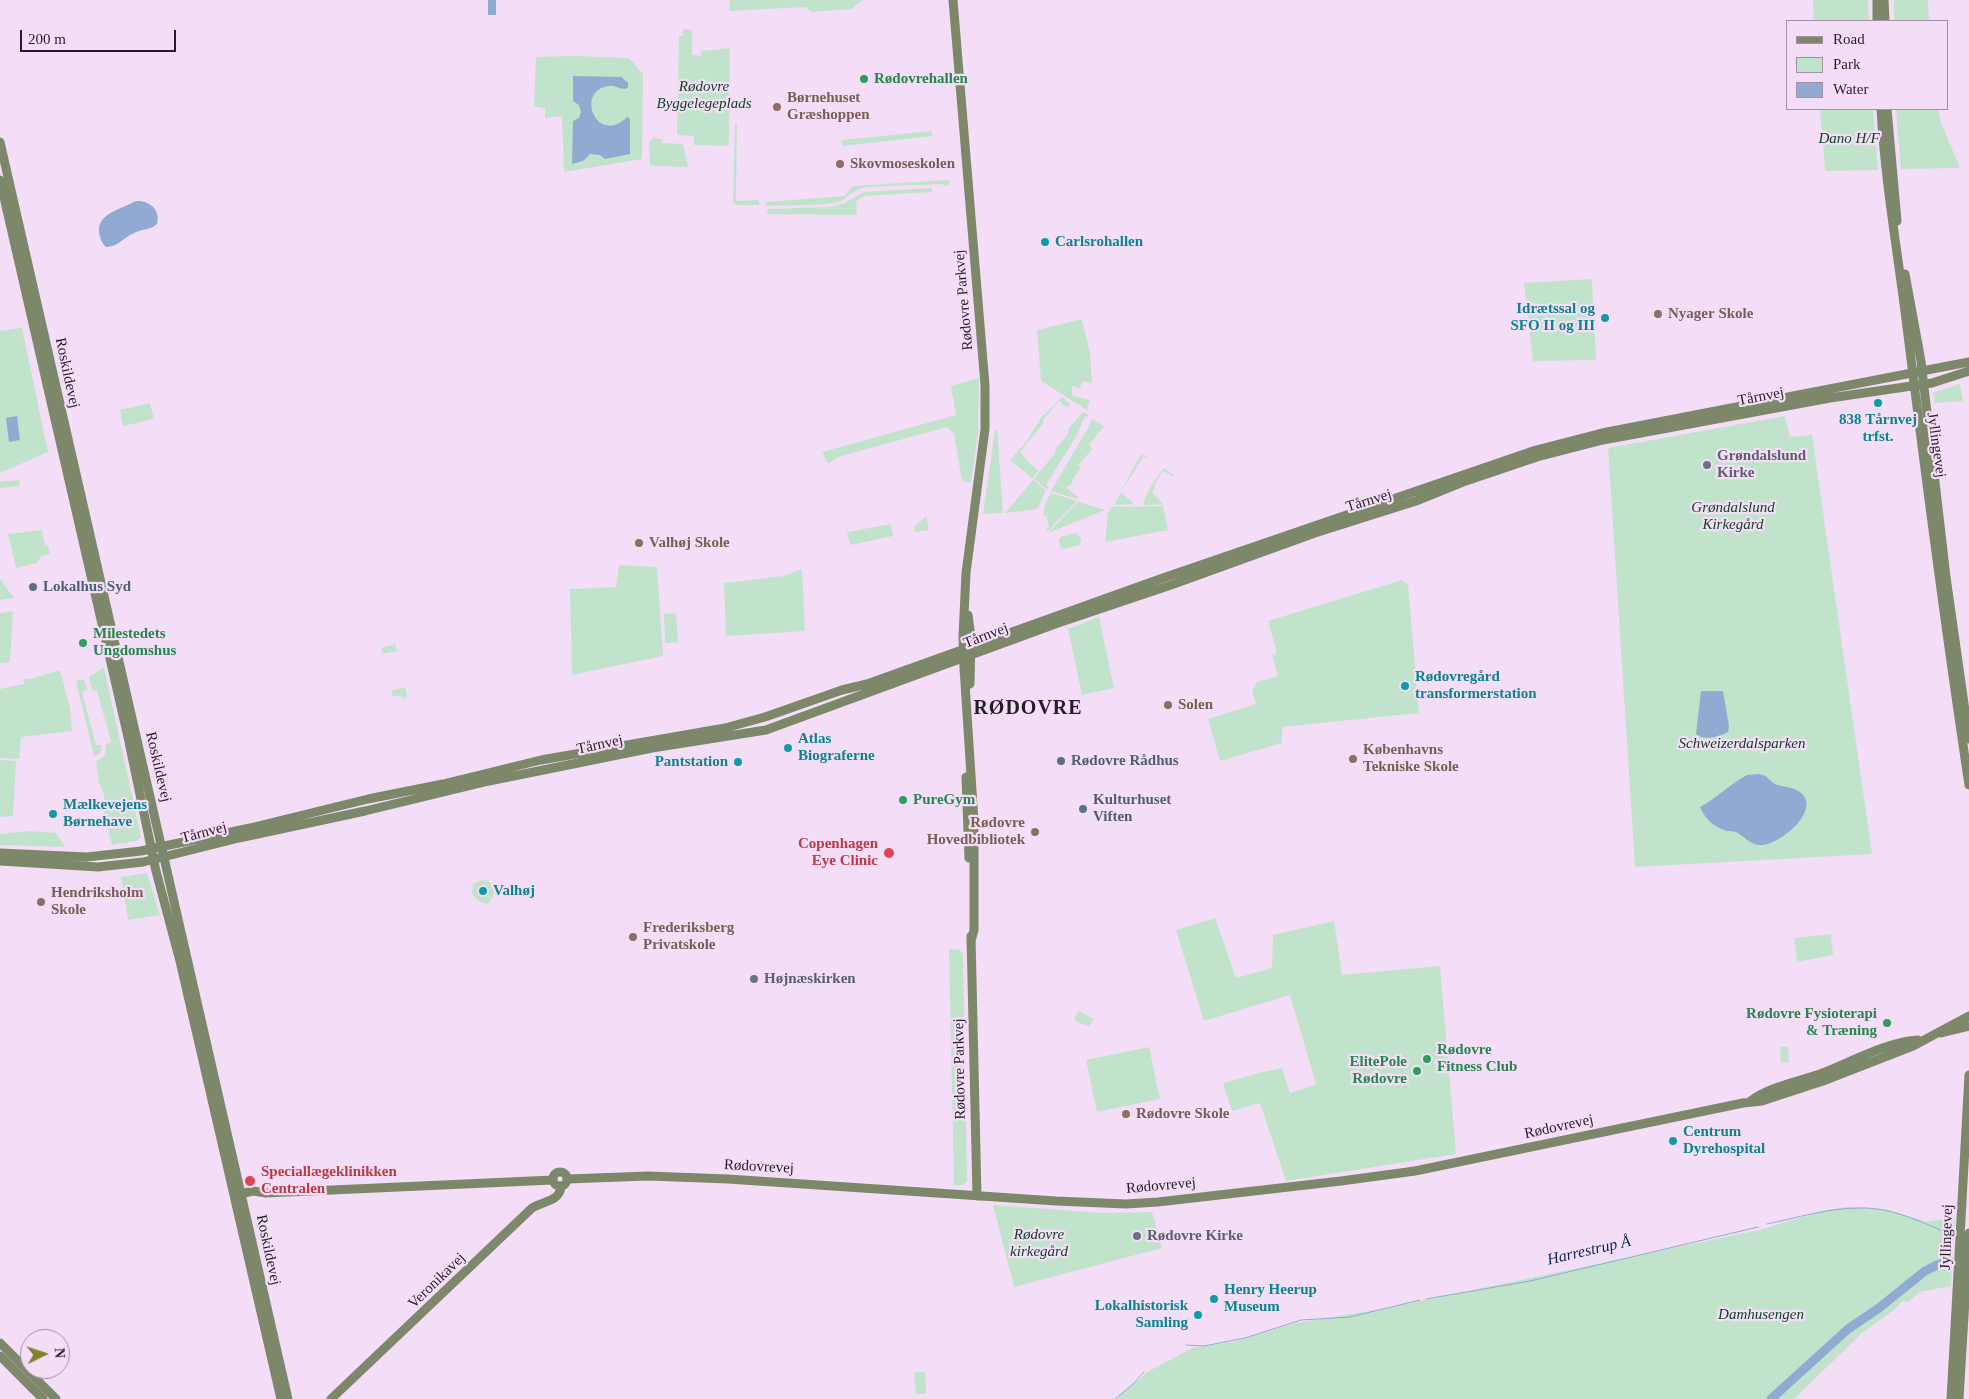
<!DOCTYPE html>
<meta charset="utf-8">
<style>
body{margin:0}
#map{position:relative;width:1969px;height:1399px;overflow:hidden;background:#f4def7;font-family:"Times New Roman",serif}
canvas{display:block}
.legend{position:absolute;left:1786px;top:20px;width:162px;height:90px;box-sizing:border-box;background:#f4def7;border:1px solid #a191a3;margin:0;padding:6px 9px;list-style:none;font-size:15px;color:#251d26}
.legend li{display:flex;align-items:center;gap:10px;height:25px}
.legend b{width:25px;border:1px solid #a191a3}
.north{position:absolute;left:20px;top:1329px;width:50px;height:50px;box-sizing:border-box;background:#f4def7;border:1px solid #a191a3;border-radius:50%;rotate:86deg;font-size:14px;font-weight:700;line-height:20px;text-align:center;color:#251d26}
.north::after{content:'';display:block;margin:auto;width:18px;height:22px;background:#80822c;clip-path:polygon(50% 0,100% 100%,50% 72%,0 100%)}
.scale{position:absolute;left:20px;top:30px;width:156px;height:22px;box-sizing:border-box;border:2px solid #251d26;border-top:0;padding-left:6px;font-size:15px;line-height:18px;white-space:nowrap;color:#251d26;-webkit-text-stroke:4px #f4def7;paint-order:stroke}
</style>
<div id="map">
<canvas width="1969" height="1399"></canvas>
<ul class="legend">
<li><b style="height:6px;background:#7d886b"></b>Road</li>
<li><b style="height:14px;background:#c1e3cb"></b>Park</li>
<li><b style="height:14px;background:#90aad2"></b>Water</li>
</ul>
<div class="north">N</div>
<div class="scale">200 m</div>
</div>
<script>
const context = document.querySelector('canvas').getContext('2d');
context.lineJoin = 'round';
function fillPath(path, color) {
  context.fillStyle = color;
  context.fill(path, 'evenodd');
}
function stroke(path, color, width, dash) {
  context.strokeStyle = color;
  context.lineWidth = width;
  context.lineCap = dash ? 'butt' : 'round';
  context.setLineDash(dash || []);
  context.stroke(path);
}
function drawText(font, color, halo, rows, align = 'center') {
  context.font = font + ' "Times New Roman",serif';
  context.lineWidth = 4.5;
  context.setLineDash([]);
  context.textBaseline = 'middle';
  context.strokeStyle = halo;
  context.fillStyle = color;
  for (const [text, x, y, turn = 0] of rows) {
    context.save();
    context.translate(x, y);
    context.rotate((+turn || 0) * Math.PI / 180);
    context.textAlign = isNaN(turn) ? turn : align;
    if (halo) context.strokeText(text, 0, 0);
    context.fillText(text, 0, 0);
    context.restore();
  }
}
fillPath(new Path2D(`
 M730 0H863L851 9 811 12 806 7 729 11Z
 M1813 0H1868L1869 21H1814Z
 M1894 0H1928L1929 21H1894Z
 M683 29 692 30V55L701 56V51L730 48 729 146 694 145V136L677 135 679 36H683Z
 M573 56 629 58 643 74 642 159 564 172 562 116 545 118V108L534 106 536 57Z
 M1820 109H1873L1878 170 1825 171Z
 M1896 109H1938L1940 120 1960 168 1901 169Z
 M735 123H737L736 199 737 201 759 200V205H737L733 202Z
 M931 131 933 136 842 146V140Z
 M653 138 662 139V143L683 144 688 167 653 166 650 165 649 142Z
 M948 180 950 182 948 186 940 184 865 187C855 189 849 197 841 201 830 206 781 205 766 206V202L844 196 853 186Z
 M932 188V192L864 196 856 201 857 215 766 214 769 209 832 207 845 203 864 192Z
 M1592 279 1596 360 1533 361 1524 283Z
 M1079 320H1082L1090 353 1092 383 1082 381 1080 388 1072 386V396L1090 400 1087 410 1041 381 1037 330Z
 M22 328 48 452 0 473V331Z
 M979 378 978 433 971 482 962 481 954 434 947 427 838 457 828 464 822 452 956 415 951 386Z
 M1960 384 1963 401 1935 403 1933 393Z
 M1062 397 1070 404 1068 408 1059 401 1043 420V424L1020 452 1031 465 1039 471 1032 478 1010 460 1026 442 1041 418Z
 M150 403 154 419 123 426 120 410Z
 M1083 412 1089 415 1088 417 1085 416 1077 435 1046 485 1049 487 1047 489 1034 479 1055 453 1056 448 1068 434 1069 428Z
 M1785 416 1790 437 1812 435 1872 854 1635 867 1608 448Z
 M1092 419 1104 426 1089 445 1092 449 1078 466 1081 468 1072 480 1073 482 1066 488 1078 497 1077 499 1051 491 1088 428Z
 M997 429 1003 513 983 514 995 430Z
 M1142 454 1151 458 1143 457 1121 492 1134 504H1140L1114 505C1124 488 1130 471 1142 454Z
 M1164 468 1174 475 1173 476 1163 471 1155 484 1153 493 1163 504H1169L1143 505C1146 493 1156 478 1164 468Z
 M19 480 20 486 0 488V482Z
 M1033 480 1046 490 1038 508 1033 510 1005 513Z
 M1051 493 1077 501 1047 532 1045 529 1049 528 1047 517 1043 515 1046 502Z
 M1078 502 1105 510 1048 533Z
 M1163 506 1168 530 1105 542 1108 513 1112 507Z
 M926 516 929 530 915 532 914 527Z
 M891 524 893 536 850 545 847 532Z
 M42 530 45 546H48L50 554 41 556 37 563 16 568 8 534Z
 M1076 533 1081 539V542L1079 545 1064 549 1060 547 1059 540 1060 537Z
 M619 565 657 567 663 656 572 675 570 589 616 587Z
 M802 569 805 631 726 636 724 583 784 576Z
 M0 579 14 598 0 600Z
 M1402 580 1408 585 1419 713 1282 727V743L1220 761 1208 719 1256 704 1252 691 1257 682 1278 676 1272 655 1277 653 1268 621Z
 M13 611 10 662 0 663V613Z
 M676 613 678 642 665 643 664 614Z
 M1099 617 1114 688 1082 695 1068 629Z
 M395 644 397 651 383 654 381 648Z
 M104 668 141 837 136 841 112 845 104 812V795L99 783 96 761C105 757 106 754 106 744L111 742 97 690 92 691 89 677C95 675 97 670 104 668Z
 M60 670 70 708 72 731 21 737 19 759 0 758V689L24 684 23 679H30Z
 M84 679 87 690 82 692 96 745H101L102 750 99 754 94 756 76 681Z
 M405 687 407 697 401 698 400 695 393 697 391 691Z
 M0 760 16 761 13 816 0 817Z
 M29 831 56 833 65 847 0 845V834Z
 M147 873 160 915 128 920 121 877Z
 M486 880 494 885C495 894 494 898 487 904L480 902 472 894 473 884 479 881Z
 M1215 918 1236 978 1272 968 1273 935 1334 921 1342 975 1440 966 1456 1154 1286 1181 1260 1103 1232 1111 1223 1083 1263 1072 1282 1068 1290 1093 1316 1084 1290 995 1204 1021 1176 930Z
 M1831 934 1833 955 1797 962 1794 938Z
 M949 949 960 950 963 954 967 1182 961 1185H954Z
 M1078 1011 1094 1019 1089 1027 1074 1020Z
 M1149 1047 1160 1099 1097 1112 1086 1060Z
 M1780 1047H1788L1789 1062 1781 1063Z
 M993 1205 1103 1213 1152 1212 1162 1248 1014 1287Z
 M1845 1207 1886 1209 1926 1222 1955 1217 1951 1286 1919 1292 1909 1302 1903 1301 1895 1309 1861 1334 1794 1399H1115L1149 1371 1192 1348 1233 1342 1296 1323 1382 1309 1759 1230 1822 1211Z
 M914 1372H925L926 1394H916Z`), '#c1e3cb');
fillPath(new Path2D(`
 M488 0H496V15H488Z
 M573 76 621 77 628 83V87L625 89C619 89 615 85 609 86 574 90 597 147 627 117L630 119V154L605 159 600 155 590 154 583 161 572 164 573 121 579 118 581 112 579 105 573 101Z
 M136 201C150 200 161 211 157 224 150 230 142 229 134 233 124 237 118 247 106 247 101 242 100 238 99 232 97 213 124 208 136 201Z
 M17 416 20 440 9 442 6 418Z
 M1701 691H1723L1729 726 1728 732C1718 737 1705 741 1696 734Z
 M1747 775C1752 775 1758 773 1763 775 1767 776 1771 782 1775 784 1785 788 1795 786 1803 795 1819 813 1777 847 1759 845 1749 844 1744 836 1736 832 1732 831 1728 832 1724 830 1712 826 1705 818 1700 807 1717 798 1730 784 1747 775Z`), '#90aad2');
stroke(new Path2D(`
 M1767 1224C1796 1218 1828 1208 1858 1208 1889 1207 1918 1220 1945 1232
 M1426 1299 1530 1281 1758 1227
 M1186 1345 1204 1346 1245 1338 1301 1320 1350 1317 1420 1300
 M1115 1399 1132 1385 1144 1372`), '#90aad2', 1);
stroke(new Path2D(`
 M1771 1399 1848 1329 1879 1308 1925 1271 1937 1265 1949 1261`), '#90aad2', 9);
stroke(new Path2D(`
 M953 0 985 385V429L966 573 963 636 964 668 974 821V930L971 941
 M1877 0V21
 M1884 0 1885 21
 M1881 109C1885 182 1898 254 1907 327 1926 480 1946 633 1969 785
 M1887 109 1897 221
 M0 142 288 1399
 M0 180 128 737 156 871 180 961 281 1399
 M1905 274 1921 361 1946 577 1969 739
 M968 615 971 637 970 684
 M966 777 969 858
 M0 853 87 857 141 851 250 828 368 799 443 784 541 760 725 728 765 717 842 690 867 684 1160 579 1536 450 1602 433 1969 362
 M0 861 98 867 143 862 239 838 365 811 489 781 652 748 766 730 1058 623 1171 585 1315 533 1416 501 1463 482 1537 457 1603 440 1830 398 1932 383 1969 371
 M971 936 977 1196
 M1941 1033 1969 1026
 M1749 1102C1769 1087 1796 1082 1820 1074 1849 1063 1889 1041 1918 1040
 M553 1179a7 7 0 1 1 14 0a7 7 0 1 1-14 0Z
 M568 1179 648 1176 728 1179 1056 1201 1126 1204 1158 1202 1341 1181 1415 1171 1743 1103 1762 1101 1823 1081 1913 1046 1969 1016
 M236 1195 253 1191 266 1193 553 1180
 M0 1343 56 1399
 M0 1356 43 1399
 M331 1399 532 1208C543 1201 559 1202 561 1187
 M1951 1399 1969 1075
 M1959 1399 1969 1233`), '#7d886b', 9);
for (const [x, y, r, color] of [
 [864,79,5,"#2e9e5b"],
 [777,107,5,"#8d6e63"],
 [840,164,5,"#8d6e63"],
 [1045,242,5,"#0f9aa8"],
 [1658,314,5,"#8d6e63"],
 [1605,318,5,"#0f9aa8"],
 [1878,403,5,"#0f9aa8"],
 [1707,465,5,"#6b7280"],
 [639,543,5,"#8d6e63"],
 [33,587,5,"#5c6f8a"],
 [83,643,5,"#2e9e5b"],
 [1405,686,5,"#0f9aa8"],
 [1168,705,5,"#8d6e63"],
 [788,748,5,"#0f9aa8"],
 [1353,759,5,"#8d6e63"],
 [1061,761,5,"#5c6f8a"],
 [738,762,5,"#0f9aa8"],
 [903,800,5,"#2e9e5b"],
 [1083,809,5,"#5c6f8a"],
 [53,814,5,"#0f9aa8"],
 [1035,832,5,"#8d6e63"],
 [889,853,6,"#e0444e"],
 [483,891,5,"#0f9aa8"],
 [41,902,5,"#8d6e63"],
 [633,937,5,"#8d6e63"],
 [754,979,5,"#6b7280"],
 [1887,1023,5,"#2e9e5b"],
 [1427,1059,5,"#2e9e5b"],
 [1417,1071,5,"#2e9e5b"],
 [1126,1114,5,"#8d6e63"],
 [1673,1141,5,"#0f9aa8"],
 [250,1181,6,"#e0444e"],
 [1137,1236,5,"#6b7280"],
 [1214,1299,5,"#0f9aa8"],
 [1198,1315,5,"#0f9aa8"]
]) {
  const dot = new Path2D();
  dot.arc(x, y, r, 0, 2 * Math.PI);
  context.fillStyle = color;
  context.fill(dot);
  stroke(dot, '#f4def7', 2);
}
drawText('bold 15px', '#27864d', '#f4def7', [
 ["Rødovrehallen",874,79],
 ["Milestedets",93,634],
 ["Ungdomshus",93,651],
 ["PureGym",913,800],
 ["Rødovre Fysioterapi",1877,1014,"right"],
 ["& Træning",1877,1031,"right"],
 ["Rødovre",1437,1050],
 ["Fitness Club",1437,1067],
 ["ElitePole",1407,1062,"right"],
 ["Rødovre",1407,1079,"right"]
], 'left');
drawText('italic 15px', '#0d4426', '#f4def7', [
 ["Rødovre",704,87],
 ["Byggelegeplads",704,104],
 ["Dano H/F",1849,139],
 ["Grøndalslund",1733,508],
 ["Kirkegård",1733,525],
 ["Schweizerdalsparken",1742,744],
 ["Rødovre",1039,1235],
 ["kirkegård",1039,1252],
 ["Damhusengen",1761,1315]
]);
drawText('bold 15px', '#785e54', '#f4def7', [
 ["Børnehuset",787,98],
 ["Græshoppen",787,115],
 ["Skovmoseskolen",850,164],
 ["Nyager Skole",1668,314],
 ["Valhøj Skole",649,543],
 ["Solen",1178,705],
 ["Københavns",1363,750],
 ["Tekniske Skole",1363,767],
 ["Rødovre",1025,823,"right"],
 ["Hovedbibliotek",1025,840,"right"],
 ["Hendriksholm",51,893],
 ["Skole",51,910],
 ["Frederiksberg",643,928],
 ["Privatskole",643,945],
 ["Rødovre Skole",1136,1114]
], 'left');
drawText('bold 15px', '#0d838f', '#f4def7', [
 ["Carlsrohallen",1055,242],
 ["Idrætssal og",1595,309,"right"],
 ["SFO II og III",1595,326,"right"],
 ["838 Tårnvej",1878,420,"center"],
 ["trfst.",1878,437,"center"],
 ["Rødovregård",1415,677],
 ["transformerstation",1415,694],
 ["Atlas",798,739],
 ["Biograferne",798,756],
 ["Pantstation",728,762,"right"],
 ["Mælkevejens",63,805],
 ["Børnehave",63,822],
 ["Valhøj",493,891],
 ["Centrum",1683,1132],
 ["Dyrehospital",1683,1149],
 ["Henry Heerup",1224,1290],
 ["Museum",1224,1307],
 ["Lokalhistorisk",1188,1306,"right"],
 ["Samling",1188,1323,"right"]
], 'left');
drawText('15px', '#251d26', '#f4def7', [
 ["Rødovre Parkvej",964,300,-95],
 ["Roskildevej",67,373,78],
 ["Tårnvej",1761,397,-11],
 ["Jyllingevej",1936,445,82],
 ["Tårnvej",1369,501,-17],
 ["Tårnvej",986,636,-21],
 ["Tårnvej",600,745,-12],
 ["Roskildevej",158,767,77],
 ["Tårnvej",204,833,-15],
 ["Rødovre Parkvej",960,1069,-91],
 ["Rødovrevej",1559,1127,-12],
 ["Rødovrevej",759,1167,3],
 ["Rødovrevej",1161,1186,-5],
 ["Jyllingevej",1947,1237,-88],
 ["Roskildevej",268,1250,78],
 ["Veronikavej",437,1281,-44]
]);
drawText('bold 15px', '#5b616d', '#f4def7', [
 ["Grøndalslund",1717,456],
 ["Kirke",1717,473],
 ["Højnæskirken",764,979],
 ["Rødovre Kirke",1147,1236]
], 'left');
drawText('bold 15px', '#4e5e75', '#f4def7', [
 ["Lokalhus Syd",43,587],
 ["Rødovre Rådhus",1071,761],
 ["Kulturhuset",1093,800],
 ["Viften",1093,817]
], 'left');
drawText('bold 15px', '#be3a42', '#f4def7', [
 ["Copenhagen",878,844],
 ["Eye Clinic",878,861],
 ["Speciallægeklinikken",261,1172,"left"],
 ["Centralen",261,1189,"left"]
], 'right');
drawText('italic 16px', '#062757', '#f4def7', [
 ["Harrestrup Å",1589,1251,-13]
]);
context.letterSpacing = '1px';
drawText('bold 20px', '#251d26', '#f4def7', [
 ["RØDOVRE",1028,709]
]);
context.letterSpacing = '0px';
</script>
